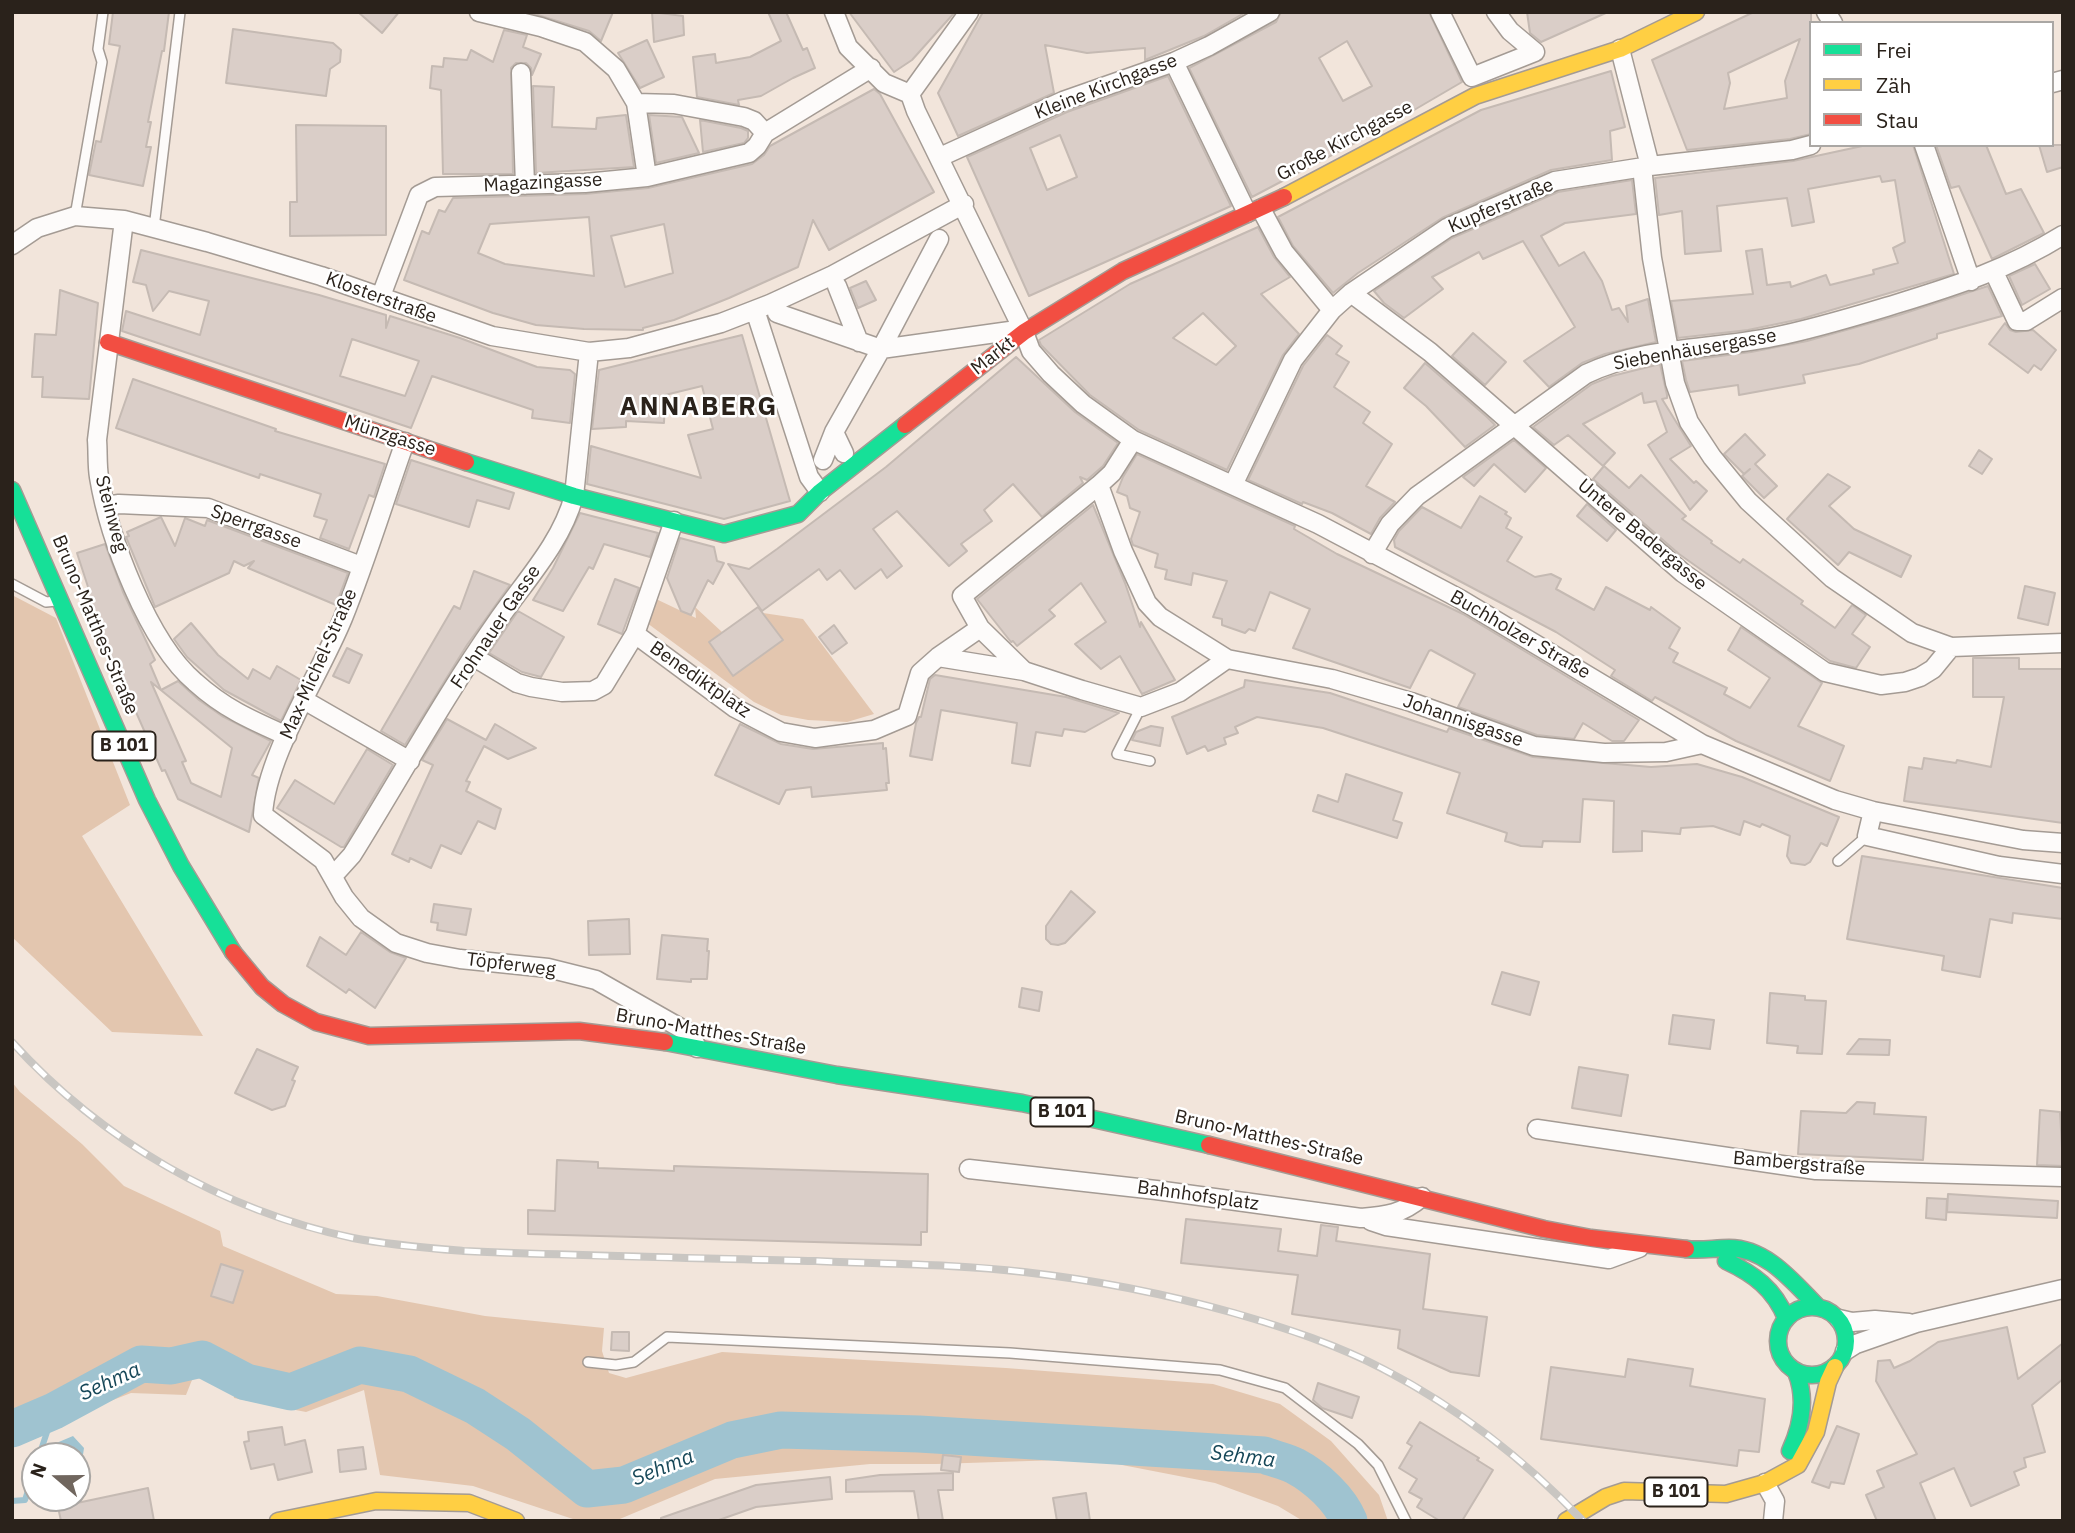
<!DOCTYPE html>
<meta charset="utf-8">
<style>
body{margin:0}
#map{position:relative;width:2075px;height:1533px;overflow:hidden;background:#f2e5db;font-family:"IBM Plex Sans",sans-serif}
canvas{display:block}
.frame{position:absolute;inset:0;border:14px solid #2a221b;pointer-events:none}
.legend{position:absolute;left:1809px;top:21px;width:245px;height:126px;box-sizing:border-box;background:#fff;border:2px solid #aaa7a4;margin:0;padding:9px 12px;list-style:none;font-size:21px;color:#2a221b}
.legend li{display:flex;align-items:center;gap:14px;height:35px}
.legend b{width:35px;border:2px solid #aaa7a4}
.north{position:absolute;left:21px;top:1442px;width:70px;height:70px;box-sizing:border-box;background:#fff;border:2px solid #aaa7a4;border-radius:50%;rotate:290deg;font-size:19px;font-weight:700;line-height:28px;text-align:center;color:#2a221b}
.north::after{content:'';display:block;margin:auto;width:24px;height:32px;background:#70665e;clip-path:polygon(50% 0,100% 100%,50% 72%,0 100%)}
</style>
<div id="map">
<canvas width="2075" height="1533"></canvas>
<div class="frame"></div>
<ul class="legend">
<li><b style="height:9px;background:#16e098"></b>Frei</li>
<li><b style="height:9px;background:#ffcf43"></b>Zäh</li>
<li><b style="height:9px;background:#f24e42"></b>Stau</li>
</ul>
<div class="north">N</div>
</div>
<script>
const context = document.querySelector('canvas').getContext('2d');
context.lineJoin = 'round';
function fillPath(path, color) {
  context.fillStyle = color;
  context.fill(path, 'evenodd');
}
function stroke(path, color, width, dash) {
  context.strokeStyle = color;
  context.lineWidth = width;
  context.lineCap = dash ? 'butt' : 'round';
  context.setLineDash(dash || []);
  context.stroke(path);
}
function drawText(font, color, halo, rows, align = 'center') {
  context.font = font + ' "IBM Plex Sans",sans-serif';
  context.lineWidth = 5;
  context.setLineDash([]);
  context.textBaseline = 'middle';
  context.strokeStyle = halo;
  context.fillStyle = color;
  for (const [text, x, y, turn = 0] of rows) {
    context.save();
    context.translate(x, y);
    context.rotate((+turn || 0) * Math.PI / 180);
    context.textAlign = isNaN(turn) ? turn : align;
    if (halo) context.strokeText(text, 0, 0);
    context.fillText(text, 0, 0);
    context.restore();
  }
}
fillPath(new Path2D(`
 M12 595 56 618 130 805 82 836 203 1036 112 1032 12 937Z
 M656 599 696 618 695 607 722 632 709 642 733 676 782 640 763 613 803 619 874 714 847 722 808 720 781 715 754 702 647 623Z
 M12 1082 20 1092 82 1144 124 1186 220 1231 223 1246 336 1294 377 1296 485 1316 604 1328 602 1351 609 1373 626 1378 722 1352 1006 1368 1213 1384 1280 1404 1331 1441 1379 1495 1388 1521H1303L1278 1506 1215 1483 1091 1459 936 1464H870L715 1479 615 1521H579L473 1486 380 1475 364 1390 306 1412 234 1398 232 1361 204 1350 186 1395 131 1393 12 1439Z`), '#e3c6af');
fillPath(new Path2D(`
 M73 1436 84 1448 81 1468 77 1469V1456H49L54 1444Z`), '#9fc3d0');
stroke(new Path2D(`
 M39 1456 54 1411
 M12 1501 25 1500 35 1469`), '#9fc3d0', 6);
stroke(new Path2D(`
 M12 1429 54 1411 141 1364 171 1366 202 1359 246 1382 291 1392 360 1365 409 1374 475 1406 518 1434 587 1489 624 1485 732 1440 781 1430 919 1434 1264 1455C1274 1459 1286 1461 1295 1466 1316 1477 1340 1499 1349 1521`), '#9fc3d0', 37);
const building = new Path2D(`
 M113 12H169L164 51H162L148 122H151L146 147H151L143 186 89 175 96 141 101 142 120 46 109 44Z
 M358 12H399L382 33Z
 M528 12H613L601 41 589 31Z
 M652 12 683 16 684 35 654 42Z
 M768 12H786L803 50 807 48 815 68 793 78 761 96 738 100 739 105 697 97 693 57 715 54 716 63 750 57 781 41Z
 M849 12H955L912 60 894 72Z
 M983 12H1246L1204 36 1145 60V48L1087 53 1045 45 1054 93 958 136 938 93Z
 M1281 12H1429L1462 82 1385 127 1252 197 1189 68 1276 22ZM1347 41 1372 86 1343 101 1319 58Z
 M1527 12H1608L1541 42 1530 33Z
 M1754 12H1811V134L1790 139 1687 150 1652 60ZM1800 39 1785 81 1787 98 1724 109 1730 83 1728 73Z
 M233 29 333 43 341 50 340 62 330 69 326 96 226 83Z
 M504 30 527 35 523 47 541 54 532 75 531 68 526 63H516L511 68 513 174H443L441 90 430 88 432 66 443 67 444 58 467 60 471 50 493 62Z
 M647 40 664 77 640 88 618 53Z
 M1611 71 1625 127 1610 131 1612 160 1551 170 1442 218 1358 273 1333 293 1293 246 1278 217 1481 110Z
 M1168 76 1231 206 1029 296 967 157 1067 112ZM1060 135 1077 177 1047 190 1030 148Z
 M533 86 554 87 552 127 596 129 597 118 626 115 634 167 536 173Z
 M874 89 880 94 934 192 829 250 813 220 798 267 729 298 674 320 643 328V330L584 329 536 325 493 313 404 280 422 231 429 234 439 210 445 212 453 198 585 194 648 188 752 164 764 155 770 146ZM589 217 594 276 505 264 478 253 490 224ZM664 224 673 273 625 287 611 236Z
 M649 115 682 117 699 153 656 163Z
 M700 120 741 128 748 131V138L744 143 703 152Z
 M296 125 386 126V235L290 236V202H297Z
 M1867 145H1913L1954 274 1801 319 1748 330 1678 338 1671 301 1753 294 1746 251 1762 249 1767 285 1790 282 1791 287 1826 275 1830 285 1874 274 1873 270 1898 263 1893 248 1905 242 1895 180 1882 182 1880 176 1808 189 1814 222 1792 226 1787 198 1717 206 1721 251 1685 254 1682 211 1659 215 1655 178 1793 161Z
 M1936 145H1986L2006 194 2021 189 2044 233 1992 259 1959 186 1951 188Z
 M2039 145H2063V167L2047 172Z
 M1632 180 1636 214 1565 223 1541 236 1559 266 1584 252 1602 281 1612 310 1619 308 1628 322 1626 306 1648 299 1656 342 1605 354 1582 363 1549 387 1524 361 1575 327 1523 241 1483 259 1479 252 1432 277 1443 289 1404 318 1384 303 1374 291 1452 238 1558 192Z
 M1258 227 1274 257 1290 277 1261 294 1299 334 1283 355 1227 470 1139 430 1090 395 1041 345 1039 340 1130 284ZM1203 313 1236 346 1216 365 1173 338Z
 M141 250 319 295 386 315V328L390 316 460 338 537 367 570 370 575 374 570 423 532 418 533 410 432 376 411 428 122 331 126 311 200 335 209 301 169 291 153 311 146 285 133 282ZM352 339 419 361 405 396 340 376Z
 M2035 264 2050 289 2022 305 2009 276Z
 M866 281 876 300 858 308 850 288Z
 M1988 286 2002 316 1937 334V338L1859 364 1803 375 1805 383 1739 395 1738 385 1690 392 1686 380 1682 361 1751 352 1807 341 1899 315Z
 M60 290 98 303 89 399 42 397 43 377H32L35 334 56 335Z
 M2005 323 2010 330 2016 332 2033 330 2056 350 2041 370 2034 365 2028 373 1989 344Z
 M1473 333 1506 362 1485 385 1452 356Z
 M742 335 790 501 724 519 587 484 591 446 701 478 688 435 713 429 702 386 665 395 664 423 626 421V427L592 429 599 370Z
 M1327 335 1342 346 1336 354 1349 362 1334 387 1370 412 1363 423 1392 444 1366 486 1395 502 1380 518 1371 534 1332 513 1303 502 1302 504 1248 480 1303 366Z
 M1016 357 1075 412 1118 443 1103 466 1087 480 1080 477 1083 483 1042 517 1013 484 984 510 992 521 961 544 967 551 949 566 897 511 873 529 902 566 887 578 881 569 855 589 840 570 827 580 819 569 762 611 728 564 749 569 777 549 886 467Z
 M1425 363 1487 417 1495 425 1465 447 1426 406 1404 388Z
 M1660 364 1667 395V398L1662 399 1691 446 1670 459 1694 483 1696 481 1707 491 1690 510 1648 445 1667 432 1656 401 1644 403 1642 393 1583 424 1615 453 1603 466 1568 435 1554 445 1533 427 1592 384 1612 376Z
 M133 379 276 429 275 431 385 464 374 497 369 495 349 549 320 538 327 520 314 516 321 494 260 474 259 478 116 428Z
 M1745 434 1765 455 1755 464 1777 486 1764 498 1742 476 1750 469 1744 474 1724 454Z
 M1514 440 1546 468 1525 492 1494 464 1474 486 1463 477Z
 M1979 450 1992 459 1982 474 1969 466Z
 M1137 454 1295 526 1294 529 1337 554 1463 614 1639 720 1624 741H1612L1583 723 1574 739 1537 735 1458 707 1475 674 1431 650 1429 651 1410 688 1293 648 1310 609 1270 592 1255 631 1249 629 1245 633 1222 625V619L1213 617 1227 581 1193 573 1191 585 1165 579 1167 570 1155 567 1158 554 1133 545 1131 539 1140 512 1130 508 1127 496 1117 492 1123 477Z
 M411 460 514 493 509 509 477 500 469 527 396 504Z
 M1604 466 1629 488 1641 475 1686 516 1682 519 1712 541 1711 543 1740 563 1743 559 1803 601 1801 604 1835 628 1852 605 1866 615 1852 634 1870 647 1856 668 1830 661 1679 554 1593 479Z
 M1828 474 1850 487 1829 506 1854 529 1911 556 1901 577 1849 552 1838 565 1787 519Z
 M1480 496 1507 512 1505 514 1511 518 1506 528 1522 537 1507 561 1535 577 1551 574 1561 579 1556 589 1594 610 1606 587 1650 610 1651 607 1680 628 1669 648 1678 653 1673 662 1727 688 1724 694 1750 708 1770 678 1728 650 1741 627 1822 683 1798 726 1844 746 1830 781 1736 741 1655 697 1652 701 1611 676 1615 670 1556 632 1395 547 1394 540 1399 531 1422 507 1461 528Z
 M1587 504 1616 530 1607 541 1577 516Z
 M1093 505 1125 583 1140 627 1141 622 1175 680 1142 694 1120 656 1101 669 1075 644 1106 622 1081 583 1049 610 1055 616 1017 646 1013 641 1011 642 977 599Z
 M580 513 658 533 650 557 604 544 593 569 589 567 563 611 533 600 553 568Z
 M161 517 175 546 185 518 205 526 207 520 348 573 336 605 248 568 254 561 244 566 234 561 229 573 155 607 126 537 129 536 127 532Z
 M680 538 714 547 717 561 724 563 713 584 708 580 691 615 681 611 667 578Z
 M105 544 123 592 155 660 150 664 161 690 178 681 199 700 222 716 271 741 252 775 259 778 249 832 178 799 165 770 162 771 83 592 89 590 77 553ZM151 682 232 748 221 797 191 783 182 762 186 761Z
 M474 571 510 585 467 645 405 745 381 731 454 606 460 609Z
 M615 579 639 588 622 634 598 624Z
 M2025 586 2055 593 2048 625 2018 618Z
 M758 607 783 640 733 676 709 642Z
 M518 611 564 637 541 677 522 672 489 653Z
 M191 623 218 655 248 679 253 669 270 679 277 666 301 680 281 721 224 690 187 657 174 639Z
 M834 625 847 643 832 654 819 637Z
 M347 648 362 655 349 683 333 676Z
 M1973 658H2019V669H2063V823L1904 801 1909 767 1922 769 1924 758 1956 763 1957 760 1991 767 2004 697H1973Z
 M935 675 1066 697 1119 713 1085 732 1064 729 1062 736 1036 732 1030 766 1012 763 1017 723 941 710 932 760 910 756 916 723 919 717H921L930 679Z
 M1245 680 1330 693 1447 732 1449 728 1533 757 1651 767 1697 764 1742 777 1839 817 1827 846 1821 843 1810 862 1805 865 1791 863 1787 856 1790 836 1762 824 1760 827 1744 821 1740 835 1713 826 1681 828 1680 834 1642 831V851L1613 852 1614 801 1583 799 1580 842 1543 841 1542 847 1521 846 1505 841 1507 833 1447 813 1460 773 1323 728 1257 717 1235 727 1238 733 1224 738 1226 744 1208 751 1205 746 1187 754 1172 717 1244 687Z
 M447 719 486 740 495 724 536 748 508 759 484 746 466 781 470 782 466 791 501 809 495 829 478 821 461 854 441 845 431 868 410 858 409 862 392 854 433 765 422 760Z
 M740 724 781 744 813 749 883 743V749L886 748 889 783H886L887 790 812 797 811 787 786 790 779 804 715 775Z
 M1151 726 1163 728 1160 746 1132 740 1136 732Z
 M367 749 393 765 344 847H341L277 808 295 780 334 804Z
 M1346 774 1402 793 1393 820 1402 823 1397 838 1313 811 1318 795 1338 802Z
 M1862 856 2063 888V919L2013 913 2012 923 1990 919 1980 977 1942 970 1944 956 1847 939Z
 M1071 891 1095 912 1065 943 1058 945 1051 944 1046 939V926Z
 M434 904 471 909 466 935 437 930 438 923 431 922Z
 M629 919 630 954 589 955 588 921Z
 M361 932 390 952 406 958 375 1008 349 989 346 993 307 966 320 937 346 955Z
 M662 935 708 939 707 951H709L707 979H691V982L657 979Z
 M1502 972 1539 982 1530 1015 1492 1004Z
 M1022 988 1042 992 1039 1011 1019 1007Z
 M1770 993 1805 996V1000L1826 1001 1822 1054 1797 1053 1798 1046 1767 1043Z
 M1673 1015 1714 1020 1710 1049 1669 1044Z
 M1859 1039 1890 1040 1889 1055 1847 1054Z
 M257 1049 298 1067 292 1080 295 1081 285 1106 272 1110 235 1093Z
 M1579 1067 1628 1075 1621 1116 1572 1108Z
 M1857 1102 1875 1103 1874 1114 1926 1117 1923 1160 1798 1154 1801 1111 1846 1113Z
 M2040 1110 2060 1112 2063 1166 2037 1165Z
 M557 1160 598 1162V1168L674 1171V1166L928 1174 927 1232H921V1245L528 1234V1210L555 1211Z
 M1948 1194 2058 1201 2057 1218 1947 1212Z
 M1927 1198 1947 1199 1946 1220 1926 1218Z
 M1186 1219 1281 1229 1278 1251 1317 1256 1321 1225 1338 1227 1336 1241 1430 1254 1423 1309 1487 1317 1479 1376 1451 1372 1398 1348 1400 1330 1292 1314 1298 1275 1181 1263Z
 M221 1264 243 1271 233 1303 211 1296Z
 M2007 1327 2018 1379 2063 1343V1379L2032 1405 2045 1452 2024 1458 2026 1467 2014 1472 2019 1485 1971 1506 1954 1468 1920 1483 1936 1521H1877L1866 1495 1884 1487 1877 1471 1917 1454 1876 1381 1878 1361 1890 1360 1894 1368 1910 1361 1938 1342Z
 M612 1332H629V1351L611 1350Z
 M1628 1359 1693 1369 1690 1386 1765 1399 1759 1452 1739 1450 1737 1466 1541 1439 1551 1367 1625 1377Z
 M1318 1383 1359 1397 1352 1418 1322 1408 1313 1400Z
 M1420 1422 1479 1458 1477 1460 1493 1470 1462 1521H1440L1417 1507 1422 1499 1409 1492 1417 1479 1399 1468 1412 1446 1407 1443Z
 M1837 1426 1859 1434 1844 1484 1831 1482 1829 1488 1812 1482Z
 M282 1427 285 1445 305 1440 312 1472 278 1480 274 1464 251 1469 244 1442 249 1441 248 1432Z
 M363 1447 366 1469 340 1472 338 1450Z
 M943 1455 961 1457 959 1472 941 1470Z
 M953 1473V1490H938L943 1521H919L914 1491 846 1492V1480L880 1475Z
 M830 1477 832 1499 756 1507 716 1521H661V1518L756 1485Z
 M148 1488 154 1521H61L58 1507Z
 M1086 1493 1090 1521H1057L1053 1498Z`);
fillPath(building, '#dacec8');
stroke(building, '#c5bab3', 2);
const lane = new Path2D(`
 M75 216 102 62 98 49 103 12
 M154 228 180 12
 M12 584 46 602 57 601
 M1141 707 1117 754 1150 761
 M1838 861 1867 836
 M588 1362 616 1365 634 1362 667 1337 1010 1353 1220 1370 1285 1388 1358 1444 1378 1465 1406 1521`);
const street = new Path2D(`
 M479 12 541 27 585 42 616 69 636 103 647 177
 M834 12 848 47 884 83 910 94
 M1440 12 1472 77 1535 52 1510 31 1496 12
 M1826 12 1833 23
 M1620 49 1650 166
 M1174 62 1247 213
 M521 73 525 185
 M2052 83 2063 80
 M910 94 916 111 1024 332 1031 351 1051 374 1083 404 1133 440 1318 524 1460 599 1702 744 1835 800 1873 811 2023 840 2063 843
 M910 94 969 12
 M636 103 674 104 744 117 754 121 765 133
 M1924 145 1971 281
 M940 157 1063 101 1174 62 1209 46 1270 12
 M1642 167 1652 258 1675 383 1689 422 1712 457 1748 501 1832 578 1912 633 1951 647 2063 643
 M1261 209 1284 252 1332 310
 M124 220 97 440C98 452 97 465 99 477 109 538 148 642 195 682 225 709 251 720 287 736
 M12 245 37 228 75 216 124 220 207 242 321 276 492 336 589 352 629 348 721 323 770 304 833 275 964 204
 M1994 272 2017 321H2026L2063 298
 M837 286 859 342
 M1351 293 1430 352 1683 573 1825 672 1881 685 1905 682 1920 677 1933 669 1951 647
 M381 296 419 195 435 187 585 183 647 177 749 153 757 146 765 133 871 68
 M755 310 809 477 820 492
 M777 313 881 349 1010 331
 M834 432 844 453
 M1133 440 1112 473 1099 485 1123 551 1147 603 1160 617 1227 659 1332 679 1411 702 1534 746 1604 753 1666 752 1702 744
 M405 442C384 501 366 561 343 618 319 677 266 755 263 815L323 860 344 897 361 918 396 943 427 953 460 959 548 968 596 980 691 1034 697 1048
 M823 460 834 432 881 349 939 239
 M1233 485 1293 360 1332 310 1351 293 1447 228 1555 181 1650 166 1792 150 1811 145
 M106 506 119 504 208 508 361 566
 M1372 554 1390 524 1417 496 1586 374C1645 346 1710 350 1773 337 1814 329 1856 316 1896 304 1958 285 2008 269 2063 235
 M635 634 735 708 781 732 815 738 874 730 907 716 920 673 938 657 980 628
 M474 657 517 683 531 687 562 692 593 691 604 685 635 634 674 521
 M938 657 1024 671 1082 690 1141 707 1180 692 1227 659
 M1024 671 980 628 962 596 1099 485
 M304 700 410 761
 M1873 811 1867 836 1999 866 2063 874
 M333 876 352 855C400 778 444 697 496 623 524 582 561 544 574 496L589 352
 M1537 1129 1816 1170 2063 1177
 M969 1169 1156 1190 1361 1218C1387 1216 1402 1214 1422 1197
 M1371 1221 1386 1226 1609 1259 1639 1248
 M1839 1319 1852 1322 1875 1320 1909 1323
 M1845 1351 1856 1344 1916 1323 2063 1289
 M1765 1483 1775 1501 1773 1521`);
const fast = new Path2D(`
 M466 462 574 496 724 534 798 514 820 492 905 425
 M12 490 147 800 181 866 233 952
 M665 1042 837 1075 1022 1103 1209 1145
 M1686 1249C1701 1251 1714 1248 1729 1248 1767 1248 1794 1283 1818 1307
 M1726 1261C1754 1274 1774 1289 1786 1318
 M1778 1341a34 34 0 1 1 68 0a34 34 0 1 1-68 0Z
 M1790 1451C1802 1425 1807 1399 1796 1372`);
const slow = new Path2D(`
 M1284 197 1475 96 1620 49 1696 12
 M278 1521 376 1501 469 1503 516 1521
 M1566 1521 1606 1497 1624 1491 1726 1494 1765 1483 1798 1465 1816 1432 1828 1382 1835 1367`);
const jam = new Path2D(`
 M108 342 466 462
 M905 425 1024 332 1123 271 1284 197
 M233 952 262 987 283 1004 316 1022 369 1036 579 1031 665 1042
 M1209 1145 1544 1229 1591 1238 1686 1249`);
stroke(lane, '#a49b94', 12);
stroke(street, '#a49b94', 21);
stroke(fast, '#a49b94', 19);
stroke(slow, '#a49b94', 19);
stroke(jam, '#a49b94', 19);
stroke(lane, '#fdfbfa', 9);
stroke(street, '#fdfbfa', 18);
stroke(fast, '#16e098', 16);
stroke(slow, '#ffcf43', 16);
stroke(jam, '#f24e42', 16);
const rail = new Path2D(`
 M12 1042C102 1141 222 1210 353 1238 389 1245 427 1248 464 1251 581 1256 698 1258 816 1261 885 1264 955 1264 1024 1272 1095 1280 1166 1294 1234 1313 1286 1328 1338 1345 1385 1370 1460 1409 1525 1460 1583 1521`);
stroke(rail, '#c9c6c2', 8);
stroke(rail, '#fff', 5, [16]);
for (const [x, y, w] of [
 [124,746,63],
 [1062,1112,63],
 [1676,1492,63]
]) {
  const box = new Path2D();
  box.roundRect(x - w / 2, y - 14.5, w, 29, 5);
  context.fillStyle = '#fff';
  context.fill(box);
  stroke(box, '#2a221b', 2);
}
drawText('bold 18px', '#2a221b', null, [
 ["B 101",124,746],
 ["B 101",1062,1112],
 ["B 101",1676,1492]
]);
drawText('19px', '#2a221b', '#fff', [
 ["Kleine Kirchgasse",1106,87,-21],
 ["Große Kirchgasse",1345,141,-28],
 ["Magazingasse",543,183,-3],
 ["Kupferstraße",1501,206,-23],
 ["Klosterstraße",381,298,20],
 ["Siebenhäusergasse",1695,350,-10],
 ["Markt",993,356,-38],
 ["Münzgasse",390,436,18],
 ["Steinweg",111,514,75],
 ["Sperrgasse",256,527,20],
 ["Untere Badergasse",1642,535,40],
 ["Bruno-Matthes-Straße",95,625,67],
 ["Frohnauer Gasse",496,627,-56],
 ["Buchholzer Straße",1520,635,30],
 ["Max-Michel-Straße",319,664,-66],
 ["Benediktplatz",700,680,35],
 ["Johannisgasse",1463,721,19],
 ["Töpferweg",511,965,7],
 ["Bruno-Matthes-Straße",711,1032,10],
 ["Bruno-Matthes-Straße",1269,1138,13],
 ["Bambergstraße",1799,1164,5],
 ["Bahnhofsplatz",1198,1196,8]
]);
drawText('italic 21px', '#164758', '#fff', [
 ["Sehma",110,1382,-24],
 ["Sehma",1243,1457,7],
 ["Sehma",663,1468,-22]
]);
context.letterSpacing = '2px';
drawText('bold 26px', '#2a221b', '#fff', [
 ["ANNABERG",699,407]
]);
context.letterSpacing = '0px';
</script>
